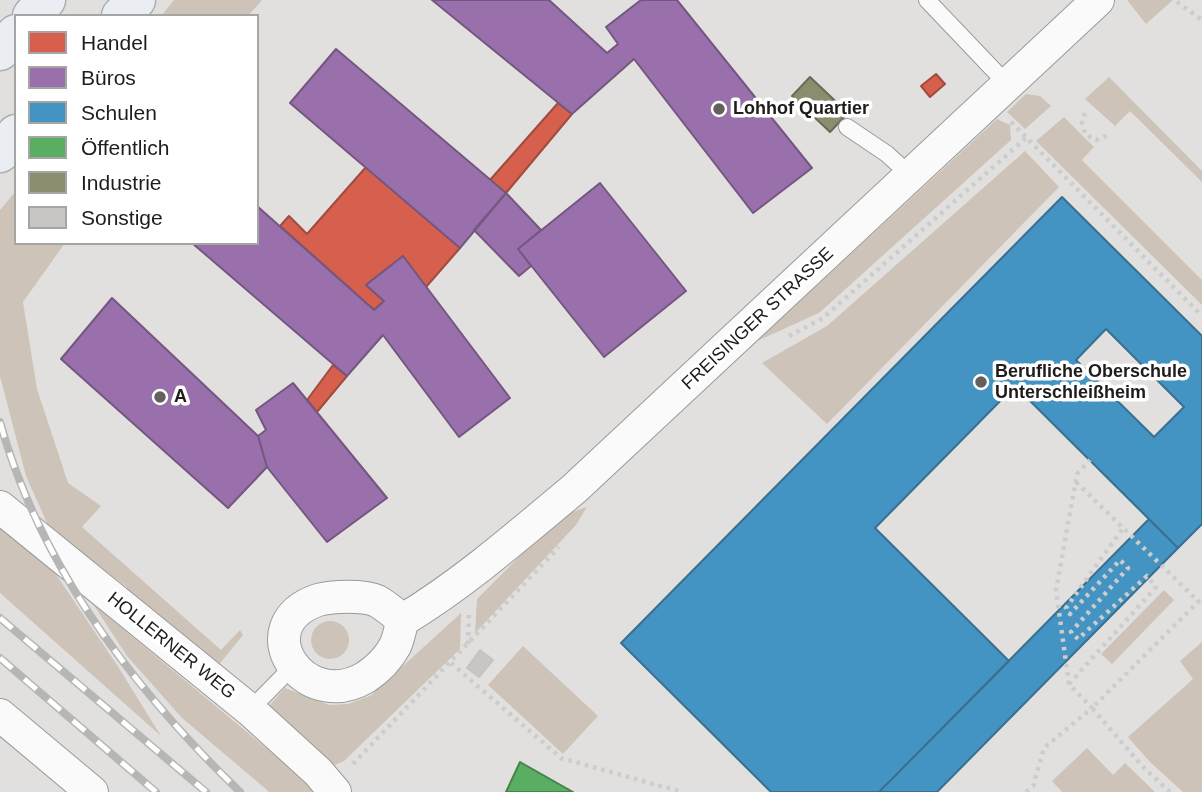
<!DOCTYPE html>
<meta charset="utf-8">
<style>
body{margin:0}
#map{position:relative;width:1202px;height:792px;overflow:hidden;background:#e2e0de;font-family:Arial,sans-serif}
canvas{display:block}
.legend{position:absolute;left:14px;top:14px;width:245px;height:231px;box-sizing:border-box;background:#fff;border:2px solid #a5a5a4;margin:0;padding:9px 12px;list-style:none;font-size:21px;color:#1e1d1c}
.legend li{display:flex;align-items:center;gap:14px;height:35px}
.legend b{width:35px;border:2px solid #a5a5a4}
</style>
<div id="map">
<canvas width="1202" height="792"></canvas>
<ul class="legend">
<li><b style="height:19px;background:#d6604d"></b>Handel</li>
<li><b style="height:19px;background:#9970ab"></b>Büros</li>
<li><b style="height:19px;background:#4393c3"></b>Schulen</li>
<li><b style="height:19px;background:#5aae61"></b>Öffentlich</li>
<li><b style="height:19px;background:#8c8c6e"></b>Industrie</li>
<li><b style="height:19px;background:#c8c6c5"></b>Sonstige</li>
</ul>
</div>
<script>
const context = document.querySelector('canvas').getContext('2d');
context.lineJoin = 'round';
function fillPath(path, color) {
  context.fillStyle = color;
  context.fill(path, 'evenodd');
}
function stroke(path, color, width, dash) {
  context.strokeStyle = color;
  context.lineWidth = width;
  context.lineCap = dash ? 'butt' : 'round';
  context.setLineDash(dash || []);
  context.stroke(path);
}
function drawText(font, color, halo, rows, align = 'center') {
  context.font = font + ' Arial,sans-serif';
  context.lineWidth = 7;
  context.setLineDash([]);
  context.textBaseline = 'middle';
  context.strokeStyle = halo;
  context.fillStyle = color;
  for (const [text, x, y, turn = 0] of rows) {
    context.save();
    context.translate(x, y);
    context.rotate((+turn || 0) * Math.PI / 180);
    context.textAlign = isNaN(turn) ? turn : align;
    if (halo) context.strokeText(text, 0, 0);
    context.fillText(text, 0, 0);
    context.restore();
  }
}
fillPath(new Path2D(`
 M174 0H262L248 16H161Z
 M1127 0H1173L1146 24Z
 M1109 77 1202 171V182L1130 111 1115 126 1085 99Z
 M1026 94 1040 96 1051 106 1025 129 1007 112Z
 M1064 117 1094 147 1082 160 1202 280V305L1036 141Z
 M997 119 1010 125 1011 140 819 313 757 341Z
 M1025 151 1059 187 827 424 762 363 827 326Z
 M16 191V243H65L23 302 37 389 68 483 101 506 82 527 221 650 240 630 243 635 213 672 128 600 127 587 51 532 26 476 0 376V210Z
 M587 507 576 525 475 633 477 599 560 516Z
 M0 524 49 564 117 665 161 736 0 593Z
 M1164 590 1174 600 1112 664 1101 654Z
 M93 604 319 792H269L267 790 182 718 127 656Z
 M461 613 460 649 344 761 335 765 267 708 285 688 329 705 348 704 370 696Z
 M311 640a19 19 0 1 1 38 0a19 19 0 1 1-38 0Z
 M1202 642V792H1183L1150 762 1128 737 1193 679 1180 661Z
 M523 646 598 716 563 754 488 685Z
 M1087 748 1113 775 1125 763 1155 792H1062L1052 781Z`), '#cdc3b8');
const shops = new Path2D(`
 M936 74 945 84 930 97 921 86Z
 M558 103 572 114 506 193 490 180Z
 M366 167 460 248 426 287 403 256 366 285 384 301 374 310 280 226 289 216 307 234Z
 M333 365 347 376 317 412 307 400Z`);
fillPath(shops, '#d6604d');
stroke(shops, '#9f4c3e', 2);
const offices = new Path2D(`
 M432 0H549L607 53 618 44 606 27 641 0H677L812 168 753 213 634 59 572 114Z
 M336 49 506 193 460 248 290 103Z
 M600 183 686 291 604 357 518 249Z
 M506 193 541 230 518 249 531 266 519 276 474 230Z
 M257 206 374 310 384 301 366 285 403 256 510 398 459 437 383 335 347 376 192 243H257Z
 M112 298 258 436 267 467 228 508 61 359Z
 M293 383 387 498 327 542 267 467 258 436 266 430 256 410Z`);
fillPath(offices, '#9970ab');
stroke(offices, '#745780', 2);
const schools = new Path2D(`
 M1062 197 1202 336V524L1178 548 1015 386 875 528 1009 661 879 792H771L621 643ZM1106 329 1184 407 1154 437 1076 360Z
 M1149 519 1178 548 937 792H879Z`);
fillPath(schools, '#4393c3');
stroke(schools, '#387091', 2);
const public = new Path2D(`
 M520 762 573 792H506Z`);
fillPath(public, '#5aae61');
stroke(public, '#48824c', 2);
const industry = new Path2D(`
 M810 77 848 113 830 132 792 96Z`);
fillPath(industry, '#8c8c6e');
stroke(industry, '#6b6b55', 2);
const building = new Path2D(`
 M480 650 493 660 479 677 467 668Z`);
fillPath(building, '#c8c6c5');
stroke(building, '#c6c4c3', 2);
const lane = new Path2D(`
 M927 0 1008 85
 M847 127 887 154 911 176
 M250 710 293 666`);
const street = new Path2D(`
 M0 507 250 710 318 772 335 792
 M403 620C395 614 386 606 377 601 364 595 332 596 318 600 245 625 303 715 366 677 378 669 388 659 395 646 399 638 400 628 403 620 464 583 519 535 574 489L1098 0
 M0 715 92 792`);
const primary = new Path2D(`
 M32 16 46 0
 M121 16 136 0
 M0 51 16 34
 M0 153 16 134`);
stroke(lane, '#9a9a98', 18);
stroke(street, '#9a9a98', 34);
stroke(primary, '#aaafb5', 41);
stroke(new Path2D(`
 M1177 2 1202 20
 M1085 113 1082 123 1085 134 1096 140 1108 135
 M1011 122 1202 316
 M789 336 823 318 1026 138
 M1076 482 1199 602
 M468 644 469 614
 M451 663 561 758 682 792
 M1069 684 1156 587 1147 576 1078 639 1071 632 1128 568 1120 560 1070 614 1066 608 1123 528
 M353 764 559 547
 M1026 792 1033 786 1044 748 1092 708 1069 684 1056 590 1077 474 1090 460
 M1170 792 1144 768 1092 708 1202 598`), '#cccccb', 4.5, [3.5, 5]);
stroke(lane, '#fbfafa', 16);
stroke(street, '#fbfafa', 32);
stroke(primary, '#eaeef2', 38);
const rail = new Path2D(`
 M0 422C40 566 134 690 240 792
 M0 618 206 792
 M0 658 156 792`);
stroke(rail, '#b6b6b4', 8);
stroke(rail, '#fff', 5, [16]);
for (const [x, y, r, color] of [
 [719,109,7,"#636160"],
 [981,382,7,"#636160"],
 [160,397,7,"#636160"]
]) {
  const dot = new Path2D();
  dot.arc(x, y, r, 0, 2 * Math.PI);
  context.fillStyle = color;
  context.fill(dot);
  stroke(dot, '#fff', 2.5);
}
drawText('bold 18px', '#1e1d1c', '#fff', [
 ["Lohhof Quartier",733,109],
 ["Berufliche Oberschule",995,372],
 ["Unterschleißheim",995,393],
 ["A",174,397]
], 'left');
drawText('18px', '#1e1d1c', '#fff', [
 ["FREISINGER STRASSE",758,319,-43],
 ["HOLLERNER WEG",171,646,39]
]);
</script>
